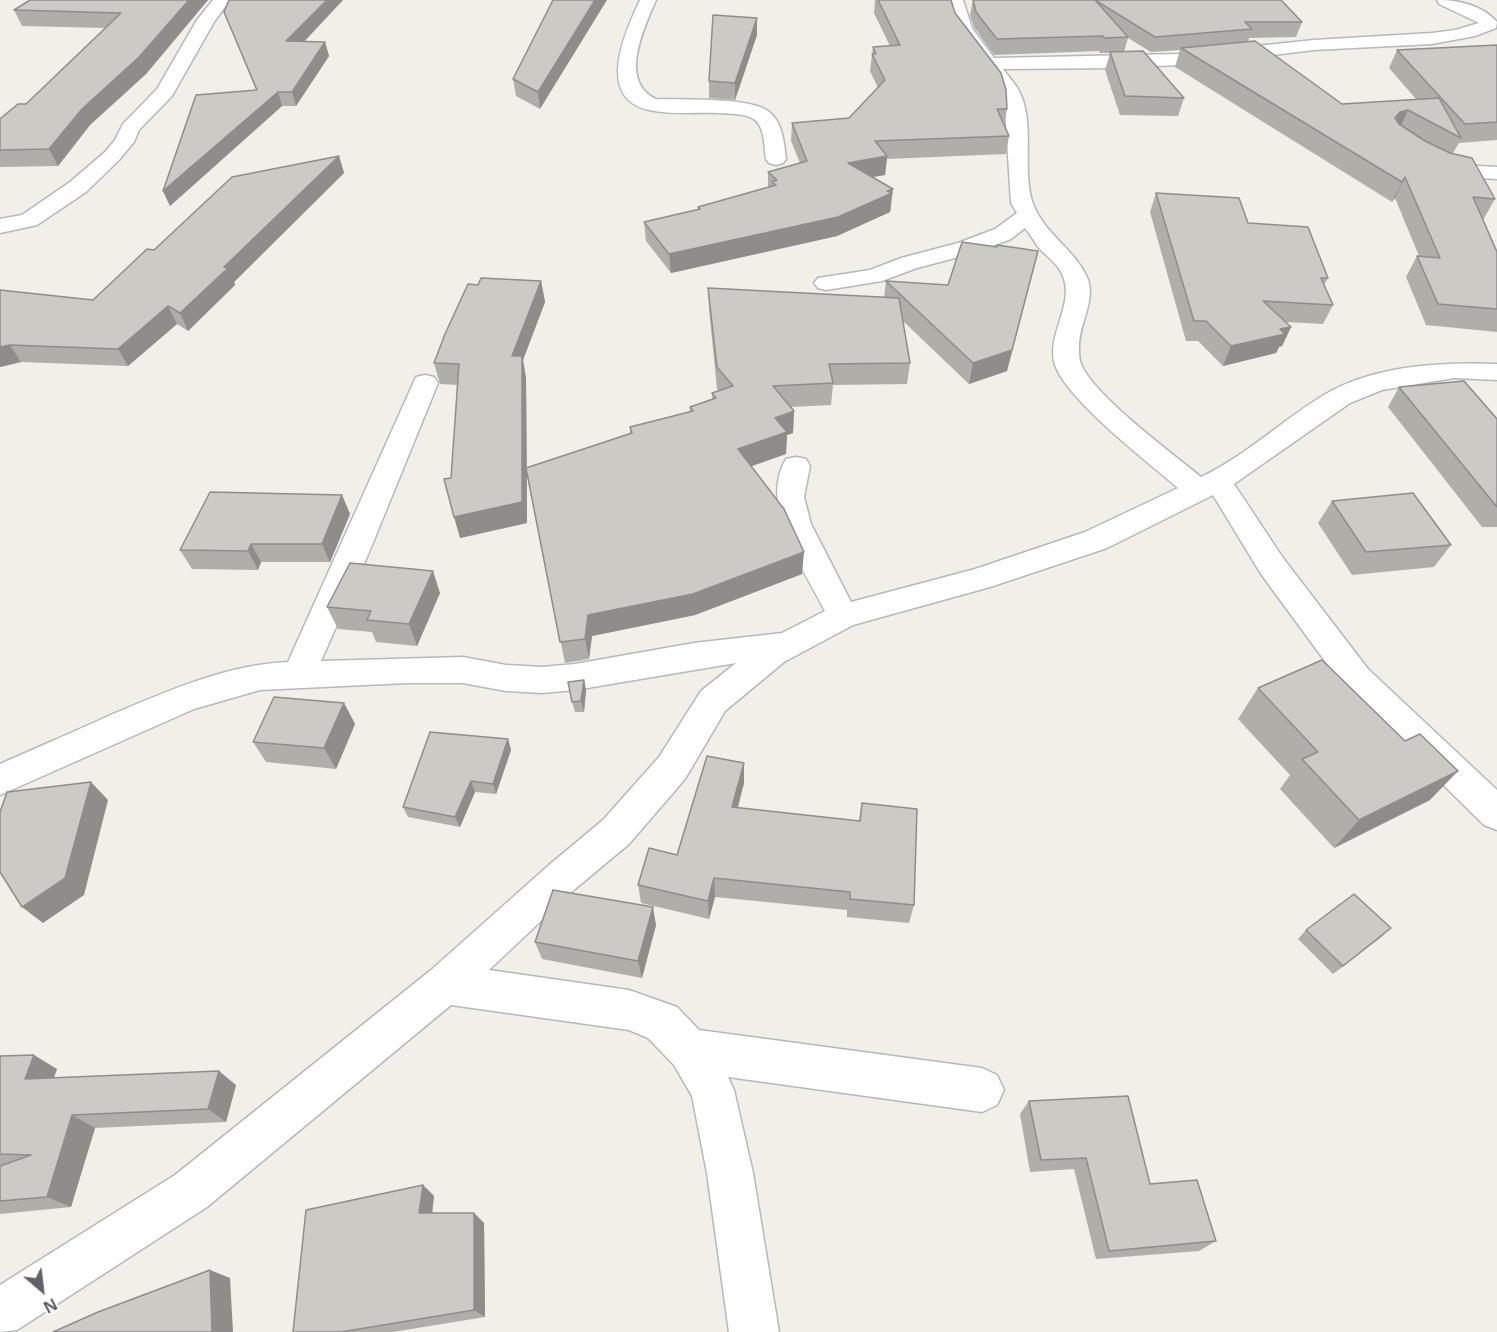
<!DOCTYPE html>
<style>
body{margin:0}
#map{position:relative;width:1497px;height:1332px;overflow:hidden;background:#f1efe8;font-family:"Noto Sans",sans-serif}
canvas{display:block}
.north{position:absolute;left:12px;top:1260px;width:60px;height:60px;-webkit-text-stroke:4px #fff;paint-order:stroke;rotate:152deg;font-size:16px;font-weight:700;line-height:24px;text-align:center;color:#5f6368}
.north::after{content:'';display:block;margin:auto;width:21px;height:27px;background:#5f6368;clip-path:polygon(50% 0,100% 100%,50% 72%,0 100%)}
</style>
<div id="map">
<canvas width="1497" height="1332"></canvas>
<div class="north">N</div>
</div>
<script>
const context = document.querySelector('canvas').getContext('2d');
context.lineJoin = 'round';
function stroke(path, color, width, dash) {
  context.strokeStyle = color;
  context.lineWidth = width;
  context.lineCap = dash ? 'butt' : 'round';
  context.setLineDash(dash || []);
  context.stroke(path);
}
function fillPath(path, color) {
  context.fillStyle = color;
  context.fill(path, 'evenodd');
}
const minor = new Path2D(`
 M213 0H230L214 22 172 96 139 130 134 142 119 160 86 192 37 225 0 233V219L22 215 70 182 105 152 115 140 123 124 157 89 197 20Z
 M640 0H656C644 28 618 81 656 99 681 100 749 97 768 111 783 122 784 143 786 159L783 163 776 165 769 163 766 159C764 147 765 128 755 120 746 113 729 114 719 113 696 112 671 115 649 110 595 98 625 32 640 0Z
 M947 0H963L972 28 994 58 1179 54 1314 40 1432 33 1455 30 1479 23 1439 4 1437 0C1458 0 1482 5 1497 22L1496 28 1475 36 1432 44 1314 50 1199 64 1118 68 1003 69C1008 76 1015 83 1019 91 1036 123 1021 170 1033 204 1044 233 1074 249 1087 277 1097 300 1078 325 1079 348 1079 353 1079 361 1082 366 1096 397 1172 453 1201 477 1248 455 1286 416 1331 391 1380 365 1443 362 1497 364V380L1454 378 1382 390 1350 403 1234 484 1283 558 1368 669 1497 790V830L1484 825 1344 687 1261 574 1213 495 1107 548 990 587 853 625 784 662 725 711 685 779 629 844 575 889 489 970 629 990 677 1007 699 1030 982 1068 997 1075 1004 1090 997 1105 982 1112 728 1077 734 1090 753 1173 779 1332H729L707 1173 692 1096 674 1065 648 1038 629 1030 451 1005 207 1207 17 1330 0 1332V1285L175 1175 431 970 549 865 603 820 659 757 701 691 736 663 575 690 542 693 506 691 463 683H407L260 690 194 709 0 795V764C38 747 76 731 113 714 170 690 226 665 288 662L416 377 425 375 434 377 438 383 370 550 321 661 463 657 506 665 542 667 575 664 694 643 782 633 825 611C804 569 758 506 786 459L796 457 806 459 810 466 804 497 811 524 851 602 975 569 1085 532 1178 488C1148 462 1067 400 1055 365 1046 336 1073 307 1064 279 1060 265 1047 257 1038 247 1034 241 1030 234 1025 228L1011 239 974 253 917 268 882 281 826 290 818 288 814 283 818 278 870 270 901 258 958 243 995 229 1017 213 1011 203 1005 108 1001 92 954 29Z
 M1437 159 1461 165 1497 167V179L1461 177 1430 169 1427 165 1430 161Z`);
stroke(minor, '#b5b8bc', 3);
fillPath(minor, '#fff');
fillPath(new Path2D(`
 M208 0 146 74 90 125 58 166 0 167V119L26 104 105 28 22 26 14 10Z
 M229 0H343L304 42H325L329 56 296 106H282L170 206 163 191 256 90 224 12Z
 M553 0 540 109 516 96 513 79Z
 M875 0H951L955 13 1007 109 1004 125 1009 136 1006 154 887 159 885 175 873 177 891 207 890 212 837 236 671 273 646 241 644 222 698 210V207L768 188V172L800 163 791 141 792 123 849 118 878 88 870 71 873 47 890 46 874 13Z
 M973 0H1281L1302 22 1296 37 1249 38 1248 42 1342 104 1416 99 1389 68 1397 50 1497 45V140L1459 143 1453 153 1495 199 1483 220 1497 252V332L1426 325 1406 277 1417 256H1419L1395 198 1392 202 1175 67 1180 50 1151 52 1128 38 1124 52 1184 98 1178 116 1120 115 1105 70 1110 53H1100L1099 51 994 55 974 27 970 15Z
 M757 35 735 100 709 98V81Z
 M339 156 344 173 234 282 235 285 188 331 177 324 128 366 21 362 0 367V290L93 300 154 250Z
 M1156 193 1248 223 1328 278 1324 285 1333 305 1323 324 1286 322 1291 327 1282 346 1279 347 1276 353 1223 366 1198 341H1186L1150 212Z
 M997 247 1038 251 1007 371 969 384 903 321 910 363 907 384 833 385 831 405 791 407 794 411 793 433 787 435 786 454 751 466 802 574 695 615 592 636 589 659 565 663 527 475V523L460 538 451 478 458 385 440 384 434 363 478 285 541 281 545 302 523 360 526 378 527 468 630 433V427L690 412V407L712 399V393L719 391 717 389 709 309 708 288 884 298 886 281 948 285Z
 M1399 387 1497 419V527H1482L1388 407Z
 M342 495 350 514 330 562H261L258 570 192 569 180 550Z
 M1332 501 1451 545 1434 567 1352 575 1318 523Z
 M440 593 417 646 376 642 372 632 338 629 327 607Z
 M584 680 586 690 584 712H575L572 702Z
 M1258 688 1405 741 1430 800 1334 848 1280 789 1290 775 1238 719Z
 M344 703 355 724 336 769 266 762 253 742Z
 M508 739 511 750 496 794 475 792 460 827 408 817 403 807Z
 M744 763V783L738 808 859 821 862 803 914 905 909 923 847 917V910L715 897 709 919 641 903 638 885 677 855Z
 M656 925 642 978 542 959 535 942Z
 M1306 930 1381 937 1333 974 1298 939Z
 M0 1056 57 1069 54 1078 236 1085 226 1122 95 1128 71 1207 0 1214V1166H3L0 1165Z
 M1029 1101 1150 1184 1216 1241 1199 1251 1096 1259 1074 1169 1030 1172 1020 1114Z
 M423 1185 434 1196 432 1213H474L484 1223 485 1317 393 1332H293Z`), '#afaea9');
fillPath(new Path2D(`
 M189 0H208L146 74 90 125 58 166 49 149 82 109Z
 M327 0H343L291 55 286 41Z
 M595 0H607L540 109 538 92Z
 M757 18V35L735 100V83Z
 M325 42 329 56 296 106 292 92Z
 M278 92 282 106 170 206 163 191Z
 M1408 110 1399 130 1395 118 1400 112Z
 M339 156 344 173 234 282 235 285 188 331 180 313 224 267Z
 M887 156 885 175 847 181 848 163Z
 M1405 177 1395 198 1392 202 1402 182Z
 M893 189 890 212 837 236 671 273 669 254Z
 M1038 251 1007 371 969 384 973 363Z
 M541 281 545 302 523 360 526 378 527 523 460 538 454 517 512 356Z
 M168 306 177 324 128 366 118 349Z
 M1291 327 1282 346 1279 347 1276 353 1223 366 1231 346 1280 329Z
 M10 345 21 362 0 367V347Z
 M794 411 793 433 787 435 786 454 738 471V449L775 418Z
 M342 495 350 514 330 562 322 544Z
 M251 544 261 562 258 570 248 551Z
 M804 552 802 574 695 615 592 636 589 659 585 639 588 615Z
 M433 571 440 593 417 646 409 624Z
 M584 680 586 690 584 712 581 701Z
 M344 703 355 724 336 769 324 748Z
 M508 739 511 750 496 794 493 784Z
 M744 763V783L732 827V807Z
 M1458 771 1430 800 1334 848 1359 820Z
 M471 781 475 792 460 827 455 817Z
 M91 782 108 800 84 895 43 923 22 907Z
 M714 878 715 897 709 919 708 901Z
 M653 907 656 925 642 978 638 961Z
 M1391 928 1381 937 1333 974 1343 966Z
 M34 1055 57 1069 48 1093 25 1079Z
 M219 1071 236 1085 226 1122 208 1109Z
 M72 1115 95 1128 71 1207 47 1197Z
 M423 1185 434 1196 431 1223 419 1213Z
 M474 1213 484 1223 485 1317 474 1310Z
 M210 1270 230 1278 233 1332H212Z`), '#8f8d8a');
const building = new Path2D(`
 M30 0H189L139 57 82 109 49 149 0 150V119L18 104H26L121 13 14 10Z
 M229 0H327L286 41 325 42 292 92H278L163 191 196 95 257 90 224 12Z
 M553 0H595L538 92 513 79Z
 M878 0H951L955 13 1001 73 1006 90 1007 109H997L1009 136 875 141 887 156 848 163 893 189 887 191 892 193 838 217 669 254 644 222 700 209 698 207 776 185 772 182 777 180 768 172 807 161 792 123 849 118 885 80 872 54H876L873 47 900 45Z
 M973 0H1281L1302 22H1245L1252 29 1155 37 1095 0 1128 37 1104 38 1103 36 997 39 976 12Z
 M713 15 757 18 735 83 709 81Z
 M1255 41 1342 104 1439 98 1461 138 1408 110 1400 112 1395 118 1399 124 1425 141 1450 153 1472 158 1495 199 1473 197 1497 252V309L1438 304 1417 256 1440 258 1405 177 1402 182 1181 48Z
 M1497 45V122L1465 124 1397 50Z
 M1143 51 1184 98 1125 96 1110 52Z
 M339 156 224 267 228 268 180 313 168 306 118 349 10 345 0 347V290L93 300 147 249 154 250 232 177Z
 M1156 193 1239 198 1248 223 1308 227 1328 278H1321L1333 305 1263 301 1291 327 1280 329 1285 334 1231 346 1206 321H1194Z
 M962 242 997 247V245L1038 251 1012 350 973 363 886 281 948 285Z
 M481 278 541 281 512 356H522V502L454 517 444 479 451 478 459 364 434 363 445 334 468 284 478 285Z
 M708 288 899 298 910 363 829 364 833 383 773 386 794 411 775 418 787 432 738 449 784 509 804 552 693 594 588 615 585 639 560 642 526 468 632 433 630 427 693 411 690 407 716 398 712 393 733 386 717 367Z
 M1464 381 1497 419V507L1399 387Z
 M210 492 342 495 322 544H251L248 551 180 550Z
 M1413 493 1451 545 1366 552 1332 501Z
 M350 563 433 571 409 624 367 620 371 611 327 607Z
 M1322 660 1405 741 1420 734 1458 771 1359 820 1302 759 1318 752 1258 688Z
 M584 680 581 701 572 702 568 682Z
 M274 697 344 703 324 748 253 742Z
 M430 732 508 739 493 784 471 781 455 817 403 807Z
 M707 756 744 763 732 807 860 821 862 803 917 809 914 905 850 899V892L714 878 708 901 638 885 649 848 677 855Z
 M91 782 65 878 22 907 0 872V812L7 792Z
 M553 890 653 907 638 961 535 942Z
 M1354 894 1391 928 1343 966 1306 930Z
 M34 1055 25 1079 219 1071 208 1109 72 1115 47 1197 0 1201V1166L31 1155 0 1154V1056Z
 M1128 1096 1150 1184 1197 1180 1216 1241 1109 1251 1086 1158 1041 1160 1029 1101Z
 M423 1185 419 1213H474V1310L341 1332H293L306 1210Z
 M210 1270 212 1332H53L98 1312Z`);
fillPath(building, '#cccac5');
stroke(building, '#8f8d8a', 1.5);
</script>
